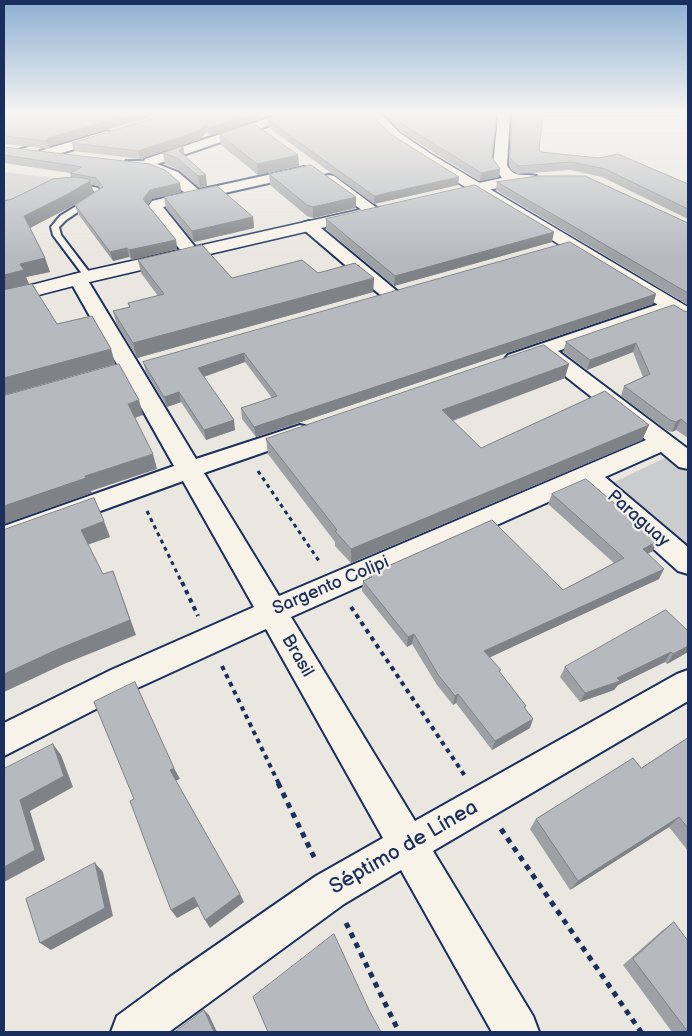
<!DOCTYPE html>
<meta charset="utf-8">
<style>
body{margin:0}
#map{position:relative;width:692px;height:1036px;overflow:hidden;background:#eae7e0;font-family:"Balsamiq Sans",sans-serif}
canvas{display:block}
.frame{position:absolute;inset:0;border:5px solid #1b2f5e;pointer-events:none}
</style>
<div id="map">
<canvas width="692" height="1036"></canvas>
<div class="frame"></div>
</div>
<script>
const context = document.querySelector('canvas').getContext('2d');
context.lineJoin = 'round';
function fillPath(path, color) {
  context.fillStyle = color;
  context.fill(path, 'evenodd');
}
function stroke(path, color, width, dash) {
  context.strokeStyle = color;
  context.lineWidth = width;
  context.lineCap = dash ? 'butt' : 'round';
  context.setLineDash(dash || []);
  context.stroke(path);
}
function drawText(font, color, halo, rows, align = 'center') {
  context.font = font + ' "Balsamiq Sans",sans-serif';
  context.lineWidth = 4.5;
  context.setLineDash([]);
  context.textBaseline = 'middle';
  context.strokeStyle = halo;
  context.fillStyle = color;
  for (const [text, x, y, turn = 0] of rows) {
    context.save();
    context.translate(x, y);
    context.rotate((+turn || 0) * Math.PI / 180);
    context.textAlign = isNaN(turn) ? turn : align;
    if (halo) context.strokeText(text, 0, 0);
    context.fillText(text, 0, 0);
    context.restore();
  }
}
fillPath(new Path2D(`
 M143 112H177L53 149 28 146Z
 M4 172 68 180 4 209Z
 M667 457 688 473V553L608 485Z`), '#cbcccd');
const lane = new Path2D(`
 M76 183 98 188 103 195 66 220 59 227 61 235 93 277 89 280 86 279 53 235 51 227 60 216 96 194 94 191 74 186V184Z`);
const street = new Path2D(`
 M287 112H304L302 114 157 164 178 172 199 190 304 167 311 171 304 175 163 207 200 253 198 257H186L147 208 152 201 185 193 161 174 126 167 124 164 126 161H144L145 159Z
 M473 112H508L510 114 507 165C514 179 523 173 536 176L538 179 536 182 474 192 469 191 467 188 469 185 502 178 493 165 498 117 479 115Z
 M48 131 52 132 54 135 52 138 4 152V144Z
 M107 131 113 135 111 138 45 158 38 154 40 151Z
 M329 175 334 176 377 208 380 211 377 214H367L324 182 322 179 324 176Z
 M309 221 315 223 397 291 400 295 397 299 391 300 385 299 303 229 301 226 303 223Z
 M78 274 84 275 87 279 196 459 300 425 308 427 312 432 308 437 204 473 279 596 646 440 541 357 515 365 508 363 505 359 508 355 665 302 672 300 679 302 681 306 679 310 558 351 688 449V469L679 467 661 452 605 477 688 547V574L678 571 584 486 291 617 415 821 677 674 688 670V701L433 851 533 1016 539 1032H492L401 870 344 904 169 1032H111L117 1016 170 977 316 876 383 838 266 629 133 690 4 756V723L111 670 254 607 183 481 4 546V526L174 466 69 279 72 275Z`);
const secondary = new Path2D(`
 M366 112H379L400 133 431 154 688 307V321L681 319 421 160 390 139Z
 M363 209 369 211 371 214 369 217 81 284 4 304V292L78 273Z`);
stroke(lane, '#1b2f5e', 4);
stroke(street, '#1b2f5e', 4);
stroke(secondary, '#1b2f5e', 3);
stroke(new Path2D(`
 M258 471 319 561
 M147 511 182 583`), '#1b2f5e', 3, [4, 4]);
stroke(new Path2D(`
 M182 582 198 616
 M351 607 465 776
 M222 666 279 784`), '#1b2f5e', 4, [4.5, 4.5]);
stroke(new Path2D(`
 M278 783 315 859
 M501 829 641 1032
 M346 923 399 1032`), '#1b2f5e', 5, [5.5, 5.5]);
fillPath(lane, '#f7f3e8');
fillPath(street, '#f7f3e8');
fillPath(secondary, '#f7f3e8');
fillPath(new Path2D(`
 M4 112H166L50 146 49 149 4 144Z
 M175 112H281L210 136 206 132 201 139 140 159 74 151 72 143Z
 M386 112 402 113V112H497L492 157 500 169 499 177 480 181 401 132 386 117Z
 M510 112H545L542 121 539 150 541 152 688 184V219L602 177 570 170 518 174 511 170 509 165 512 114Z
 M268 120 389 133 458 185 374 204 269 128Z
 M219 134 298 155 299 166 258 175 221 145Z
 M183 146 185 156 207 186 200 188 179 170 165 164 163 153Z
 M4 147 150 164 165 170 180 183 181 192 152 199 148 205 176 240 177 249 132 260 129 257 113 261 78 214 75 205 86 198 72 206 30 228 45 258 50 272 26 277 29 284 8 289 32 284 57 324 92 316 111 349 115 364 4 395V201L12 199 53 179 71 177 70 173 4 163ZM91 185 98 186 100 188 93 193Z
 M269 174 356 197V208L313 218 307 216 270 185Z
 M497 182 688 223V305L496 190Z
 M164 197 253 217 254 228 194 242 166 208Z
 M326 219 552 242 394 286 326 229Z
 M138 260 232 278 318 273 374 278 373 292 137 358 117 325 113 311 129 307 128 303 158 296 141 273Z
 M656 294 653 304 256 437 242 419 241 408 272 398 245 362 204 377 235 430 206 440 181 402 167 407 146 372 143 362Z
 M684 311 688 312V438L676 430 672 432 666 430 621 396 624 386 643 377 633 352 587 370 563 352 566 342Z
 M565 378 453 421 481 448 649 425 642 440 351 563 335 546V542L268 454 266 439Z
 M552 494 653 551 648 553 659 579 490 657 500 673 526 706 525 709 530 728 492 750 456 703 453 705 437 685 412 644 407 647 362 591 363 581 369 578 370 574 563 590 614 563 548 504Z
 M688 631V652L667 664 665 662 618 685 614 690 580 702 560 677 565 667Z
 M688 738V851L669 827 570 890 530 829 536 819 641 768Z
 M674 922 688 1032H672L623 965 663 930Z`), '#9da0a4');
fillPath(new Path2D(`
 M138 112H166L50 146 49 149 46 141 48 138Z
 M258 112H281L210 136 209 128Z
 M205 125 206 132 201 139 140 159 138 151Z
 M183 146 185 157 179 151Z
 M298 155 299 166 258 175 257 164Z
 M500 169 499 177 480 181 481 173Z
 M206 175 207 186 200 188 198 176Z
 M459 177 458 185 374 204V196Z
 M90 181 94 193 72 206 28 229 24 216Z
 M180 183 181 192 152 199 145 208 143 199 150 190Z
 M356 197V208L313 218V207Z
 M253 217 254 228 194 242 192 231Z
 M554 232 552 242 394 286 395 276Z
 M176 240 177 249 132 260 129 250Z
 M127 248 129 257 113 261 110 252Z
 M45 258 50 272 26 277 29 284 4 291V275L20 264Z
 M374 278 373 292 137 358 133 343Z
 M656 294 653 304 256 437 254 427Z
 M636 343 633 352 587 370 590 360Z
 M111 349 115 364 4 395V378Z
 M244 353 245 362 200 378 198 368Z
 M569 364 565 378 440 425 442 410Z
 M179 392 181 402 167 407 164 397Z
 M139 400 143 415 132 419 128 404Z
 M681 419 676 430 672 432 676 422Z
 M234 420 235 430 206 440 204 430Z
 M649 425 642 440 351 563V549Z
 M153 454 157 469 91 491 92 493 4 524V506L85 476Z
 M104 521 110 537 87 545 81 530Z
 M658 541 653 551 638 559 643 549Z
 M664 569 659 579 482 661 484 651Z
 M113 571 136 635 64 664 4 692V674Z
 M414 634 412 644 407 647 408 637Z
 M688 646V652L667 664 673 654Z
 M671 652 665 662 618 685 614 690 580 702 585 693Z
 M458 694 456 703 453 705 455 696Z
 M533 719 530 728 492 750 495 741Z
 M53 744 61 755 73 787 30 811 45 860 4 882V867L20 800Z
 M174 768 180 779 175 781 170 770Z
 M679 817 669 827 570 890 578 881Z
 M95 863 103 872 113 916 51 950 40 943Z
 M240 894 244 902 210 928 205 920Z
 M194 897 199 906 177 918 171 910Z
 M204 1010 209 1015 217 1032H214Z`), '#7f8286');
const building = new Path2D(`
 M4 112H138L48 138 46 141 4 136Z
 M175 112H258L209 128 205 125 199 131 138 151 72 143Z
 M291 112H370L389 133 459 177 374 196 268 120Z
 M389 112H396L404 114V112H497L492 157 500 169 481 173 402 124Z
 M513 112H544L543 118 539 150 541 152 599 158 618 154 688 184V209L605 169 572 162 519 166 513 162 510 157Z
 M253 123 298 155 257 164 219 134Z
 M183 146 179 151 206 175 198 176 177 158 163 153Z
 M4 147 150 164 165 170 180 183 150 190 143 199 176 240 129 250 127 248 110 252 75 205 103 187 96 178 70 173 82 167 4 155Z
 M311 165 356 197 313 207 307 205 269 174Z
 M538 176H585L688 223V293L497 182Z
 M76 177 89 179 90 181 68 194 24 216 45 258 20 264 24 270 4 275V201L12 199 53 179Z
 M475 185 554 232 395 276 326 219Z
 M217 186 253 217 192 231 164 197Z
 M570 242 656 294 254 427 241 408 277 396 244 353 198 368 234 420 204 430 179 392 164 397 143 362Z
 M202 245 232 278 302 260 318 273 355 263 374 278 133 343 113 311 130 307 128 303 164 294 138 260Z
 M32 284 57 324 92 316 111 349 4 378V290Z
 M674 305 684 311 688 312V425L681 419 676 422 670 420 624 386 650 374 636 343 590 360 566 342Z
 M544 345 569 364 442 410 481 448 605 391 649 425 351 549 335 531 337 530 266 439Z
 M119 364 139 400 128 404 153 454 85 476 86 478 4 506V396Z
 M586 479 658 541 643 549 664 569 484 651 501 670 499 671 526 706 524 707 533 719 495 741 458 694 455 696 439 676 414 634 408 637 363 581 372 577 370 574 492 520 563 590 624 558 552 494Z
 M94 498 104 521 81 530 103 574 113 571 130 620 56 650 4 674V530Z
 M666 610 688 631V646L673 654 671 652 617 678 620 681 585 693 565 667Z
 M135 682 174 768 170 770 240 894 205 920 194 897 171 910 130 801 134 799 94 702Z
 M688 738V828L679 817 578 881 536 819 633 758 641 768Z
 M53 744 64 776 20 800 35 850 4 867V769Z
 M95 863 105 908 40 943 26 899Z
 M674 922 688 941V1032L633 959Z
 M334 934 369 1010 381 1032H268L253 997Z
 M204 1010 214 1032H175Z`);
fillPath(building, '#b6babf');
stroke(building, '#7f8286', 1);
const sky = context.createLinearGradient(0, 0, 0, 257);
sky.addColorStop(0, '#8cafd3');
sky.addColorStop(0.44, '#f6f4f1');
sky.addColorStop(1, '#f6f4f100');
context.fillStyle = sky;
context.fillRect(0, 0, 692, 257);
drawText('18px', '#1b2f5e', '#f7f3e8', [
 ["Paraguay",638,519,41],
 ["Sargento Colipi",331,586,-23],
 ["Brasil",297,656,60]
]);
drawText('21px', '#1b2f5e', '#f7f3e8', [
 ["Séptimo de Línea",404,848,-30]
]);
</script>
